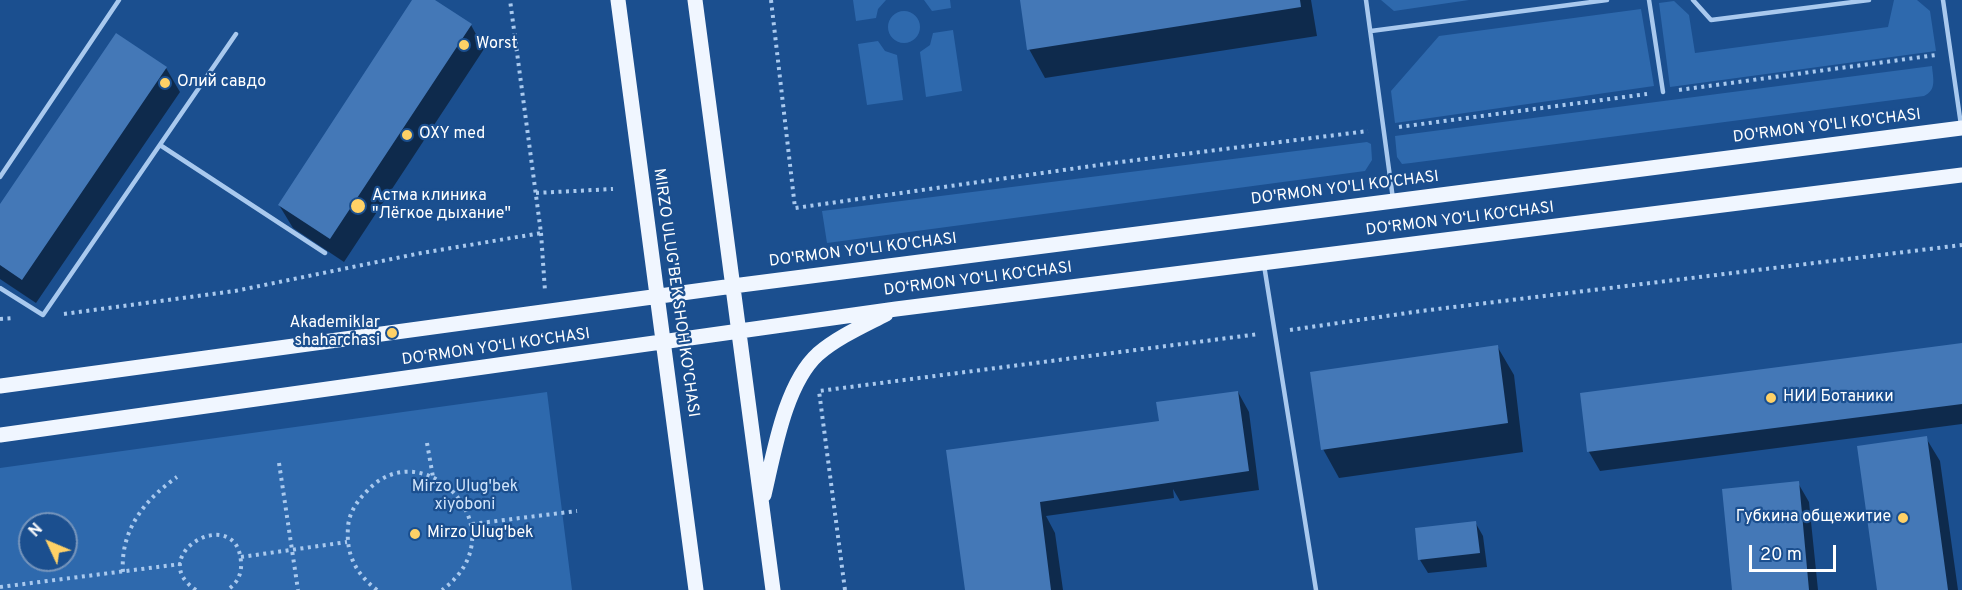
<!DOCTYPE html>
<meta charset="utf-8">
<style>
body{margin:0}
#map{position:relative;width:1962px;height:590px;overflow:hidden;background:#1b4f8f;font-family:Overpass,sans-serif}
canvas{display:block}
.north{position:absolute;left:18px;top:512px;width:60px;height:60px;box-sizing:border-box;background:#1b4f8f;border:2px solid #7695bc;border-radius:50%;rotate:314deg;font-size:16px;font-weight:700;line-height:24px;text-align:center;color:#fff}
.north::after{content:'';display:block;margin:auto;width:21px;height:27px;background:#ffd166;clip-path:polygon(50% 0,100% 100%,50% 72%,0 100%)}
.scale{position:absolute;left:1749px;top:545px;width:87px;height:27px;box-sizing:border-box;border:3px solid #fff;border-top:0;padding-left:8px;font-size:18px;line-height:21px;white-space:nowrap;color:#fff;-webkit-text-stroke:4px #1b4f8f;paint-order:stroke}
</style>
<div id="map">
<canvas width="1962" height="590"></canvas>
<div class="north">N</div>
<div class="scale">20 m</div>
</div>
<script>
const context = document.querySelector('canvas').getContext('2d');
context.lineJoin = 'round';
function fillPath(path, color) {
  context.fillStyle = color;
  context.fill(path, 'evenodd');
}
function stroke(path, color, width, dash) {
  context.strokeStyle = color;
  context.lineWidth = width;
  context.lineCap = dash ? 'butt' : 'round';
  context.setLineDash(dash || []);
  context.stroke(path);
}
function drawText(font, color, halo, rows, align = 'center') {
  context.font = font + ' Overpass,sans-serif';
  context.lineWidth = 4.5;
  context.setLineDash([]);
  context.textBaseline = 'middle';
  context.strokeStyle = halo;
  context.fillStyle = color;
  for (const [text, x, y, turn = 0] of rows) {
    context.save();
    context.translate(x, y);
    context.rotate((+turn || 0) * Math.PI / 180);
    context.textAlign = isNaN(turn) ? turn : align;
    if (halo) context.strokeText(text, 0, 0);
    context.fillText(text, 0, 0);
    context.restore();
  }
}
fillPath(new Path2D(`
 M853 0H886L878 9 876 18 856 21Z
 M924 0H950L951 8 932 11Z
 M1381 0H1469L1394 11Z
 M1894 0H1917L1930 11 1936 51 1670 87 1659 3 1674 1 1689 15 1695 53 1888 27Z
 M1641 9 1654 86 1395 123 1391 91 1439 36Z
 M888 27a16 16 0 1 1 32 0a16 16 0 1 1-32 0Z
 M953 30 962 91 926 97 920 52 930 45 933 33Z
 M878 41 885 51 897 55 903 100 867 105 858 44Z
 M1932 66C1933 79 1937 90 1924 96L1411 163 1402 164 1397 157 1395 136Z
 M1367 142 1371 144 1372 160 1365 171 827 243 822 211Z
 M547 392 572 590H0V468ZM30 524H66V560H30Z`), '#2e69ad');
fillPath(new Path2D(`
 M414 0H432L471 25 484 49 344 262 293 228 279 205Z
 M1021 0H1311L1317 36 1045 78 1029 49Z
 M117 35 166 68 180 92 36 303 0 279V207Z
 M1497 346 1514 375 1523 452 1339 478 1323 449Z
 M1962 347V424L1600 471 1589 452 1582 394Z
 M1238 392 1249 412 1259 490 1180 501 1173 489 1174 498 1046 516 1055 533 1063 590H967L956 514 1158 423Z
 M1926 438 1940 461 1958 590H1879Z
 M1798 483 1809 502 1818 590H1734Z
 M1475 522 1483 536 1487 567 1428 573 1420 560Z`), '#0007');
fillPath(new Path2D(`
 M412 0H435L472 24 330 239 278 205Z
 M1020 0H1300L1301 7 1027 50Z
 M116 33 167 67 22 280 0 265V204Z
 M1962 343V404L1587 452 1580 393Z
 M1498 345 1508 423 1321 450 1310 372Z
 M1238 391 1249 471 1040 502 1051 590H965L946 450 1159 421 1156 402Z
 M1927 436 1948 590H1877L1857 446Z
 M1799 481 1809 590H1732L1722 489Z
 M1476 521 1480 553 1418 560 1415 528Z`), '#4478b7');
stroke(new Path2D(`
 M771 0 795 208 1113 163 1368 131
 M1679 90 1936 55
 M1399 127 1647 94
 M536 193 613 189
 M541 233 545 291
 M64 314 235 291 416 254 541 233 510 0
 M0 319 14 318
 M1290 330 1421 311 1962 245
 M427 443 433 477
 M279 463 298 590
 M472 524 577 511
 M241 557 347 542
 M123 572C120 531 144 500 177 477
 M0 587 181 564
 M196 590C143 555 237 502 241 562 242 574 237 584 227 590
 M377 590C355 573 346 554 348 527 349 513 357 501 367 491 424 429 522 531 442 590
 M845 590 819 391 1259 334`), '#a9c9ee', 4, [3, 4.5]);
stroke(new Path2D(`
 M1366 0 1393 199
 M1649 0 1663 92
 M1693 0 1711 20 1869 0
 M1943 0 1961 125
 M1371 31 1607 0
 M160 145 325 253
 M0 177 119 0
 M1264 265 1316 590
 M0 288 43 315 236 34`), '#a9c9ee', 4.5);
stroke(new Path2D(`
 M618 0 696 590
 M695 0 773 590
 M0 386 733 286 1962 128
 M0 435 896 309 1962 175
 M764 495C774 453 785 384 818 354 838 337 863 326 886 314`), '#f0f6ff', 15);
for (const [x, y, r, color] of [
 [464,45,6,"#ffd166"],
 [165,83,6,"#ffd166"],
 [407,135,6,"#ffd166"],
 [358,206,8,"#ffd166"],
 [392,333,6,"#ffd166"],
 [1771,398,6,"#ffd166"],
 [1903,518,6,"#ffd166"],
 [415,534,6,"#ffd166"]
]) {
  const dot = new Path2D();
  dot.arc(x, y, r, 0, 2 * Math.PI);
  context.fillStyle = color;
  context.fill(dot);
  stroke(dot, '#1b4f8f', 2);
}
drawText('16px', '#fff', '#1b4f8f', [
 ["Worst",476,45],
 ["Олий савдо",177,83],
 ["OXY med",419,135],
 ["Астма клиника",372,197],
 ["\"Лёгкое дыхание\"",372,215],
 ["Akademiklar",380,324,"right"],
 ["shaharchasi",380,342,"right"],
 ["НИИ Ботаники",1783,398],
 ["Губкина общежитие",1891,518,"right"],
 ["Mirzo Ulug'bek",427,534]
], 'left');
drawText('16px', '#fff', '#1b4f8f', [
 ["DO'RMON YO'LI KO'CHASI",1827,127,-7],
 ["DO'RMON YO'LI KO'CHASI",1345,189,-7],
 ["DO‘RMON YO‘LI KO‘CHASI",1460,220,-7],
 ["DO'RMON YO'LI KO'CHASI",863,251,-7],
 ["DO‘RMON YO‘LI KO‘CHASI",978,280,-7],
 ["MIRZO ULUG'BEK SHOH KO'CHASI",675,293,82],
 ["DO‘RMON YO‘LI KO‘CHASI",496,348,-8]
]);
drawText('16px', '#cfe3fa', '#1b4f8f', [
 ["Mirzo Ulug'bek",465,488],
 ["xiyoboni",465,506]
]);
</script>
